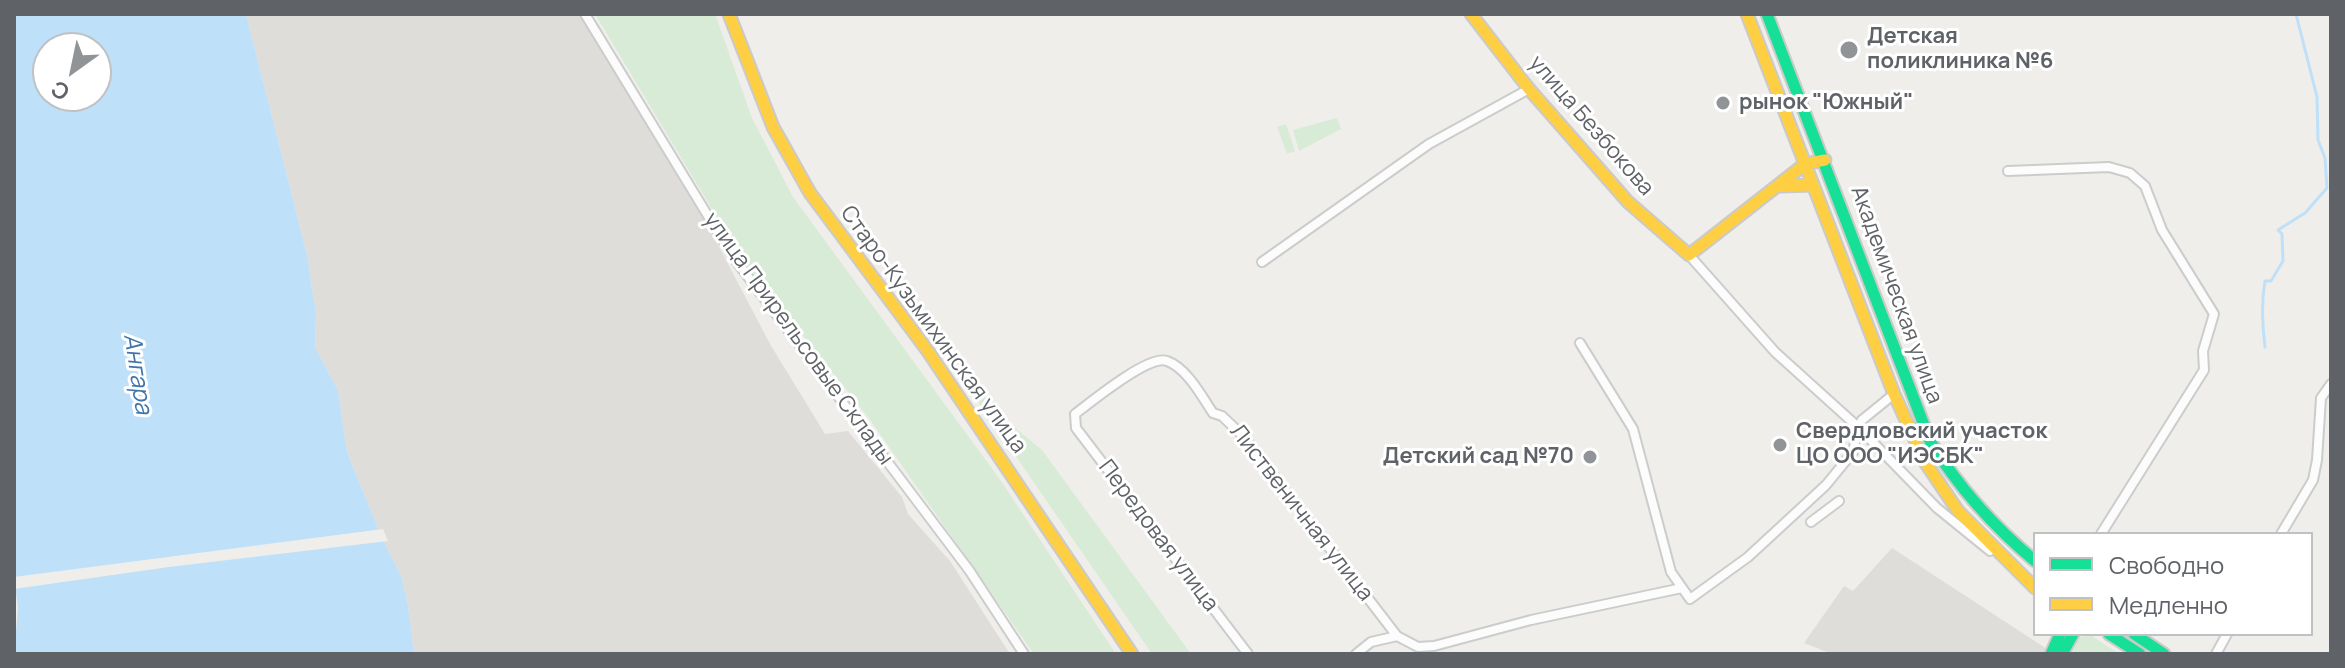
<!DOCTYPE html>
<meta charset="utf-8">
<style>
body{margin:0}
#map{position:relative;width:2345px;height:668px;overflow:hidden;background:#efeeea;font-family:Manrope,sans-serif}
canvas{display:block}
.frame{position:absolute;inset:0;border:16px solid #5f6368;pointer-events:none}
.legend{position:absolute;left:2033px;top:532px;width:280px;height:104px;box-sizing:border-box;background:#fff;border:2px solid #bfc1c3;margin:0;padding:10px 14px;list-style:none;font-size:24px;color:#5f6368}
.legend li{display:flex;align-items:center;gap:16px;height:40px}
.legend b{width:40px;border:2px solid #bfc1c3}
.north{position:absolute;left:32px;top:32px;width:80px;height:80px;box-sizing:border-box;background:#fff;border:2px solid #bfc1c3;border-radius:50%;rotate:213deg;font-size:22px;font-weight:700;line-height:32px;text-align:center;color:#5f6368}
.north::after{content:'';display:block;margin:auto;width:28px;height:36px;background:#919496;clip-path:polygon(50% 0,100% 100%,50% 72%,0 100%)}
</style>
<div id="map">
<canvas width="2345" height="668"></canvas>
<div class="frame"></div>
<ul class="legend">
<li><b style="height:10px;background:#16e098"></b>Свободно</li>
<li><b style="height:10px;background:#ffcf43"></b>Медленно</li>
</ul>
<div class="north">С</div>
</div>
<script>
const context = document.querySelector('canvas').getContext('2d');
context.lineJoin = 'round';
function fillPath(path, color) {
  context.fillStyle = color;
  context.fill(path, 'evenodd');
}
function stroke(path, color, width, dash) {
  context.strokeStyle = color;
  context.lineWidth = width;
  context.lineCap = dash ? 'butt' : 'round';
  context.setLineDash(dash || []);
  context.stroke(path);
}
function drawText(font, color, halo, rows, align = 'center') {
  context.font = font + ' Manrope,sans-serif';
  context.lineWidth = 6;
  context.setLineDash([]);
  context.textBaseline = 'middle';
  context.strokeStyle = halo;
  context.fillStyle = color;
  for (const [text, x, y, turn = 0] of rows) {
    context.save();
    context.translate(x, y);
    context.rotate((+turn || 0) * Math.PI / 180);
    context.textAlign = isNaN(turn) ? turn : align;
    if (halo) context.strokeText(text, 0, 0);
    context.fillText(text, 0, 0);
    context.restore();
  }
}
fillPath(new Path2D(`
 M246 14H580L706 222 770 344 825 434 848 431 902 497 908 514 950 561 1010 654H414L408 605 401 576 383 540 347 452 338 390 315 347 316 314 307 255Z
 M1892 548 2047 649 2043 654H1832L1804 643 1844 586 1853 591Z`), '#dfddda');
fillPath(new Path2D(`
 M595 14H715L752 118 793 197 1001 481 1116 654H1034L868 417 742 259Z
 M1337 118 1341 129 1299 151 1293 130Z
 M1286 124 1295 151 1287 154 1277 127Z
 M951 362 964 370 1008 422 1042 450 1191 654H1152Z
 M2092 636 2119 654H2071L2079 637Z`), '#d8ebd6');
fillPath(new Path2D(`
 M14 14H246L307 255 316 314 315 347 338 390 347 452 383 540 401 576 408 605 414 654H14L18 608 14 578ZM48 48H96V96H48Z`), '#bfe0f9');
fillPath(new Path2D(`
 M383 529 388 541 169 567 14 589V577Z`), '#efeeea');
stroke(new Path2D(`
 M2265 347C2262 324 2261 304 2265 281H2271L2283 261 2282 234 2278 230 2305 213 2327 188 2325 158 2318 140 2317 97 2296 14`), '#bfe0f9', 3);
const street = new Path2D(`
 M585 14 733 257 969 570 1024 654
 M2008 171 2109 167 2130 173 2145 186 2162 230 2214 314 2203 351 2204 370 2101 534
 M1689 255 1775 352 1858 427 1937 508 1990 551
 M1262 262 1429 144 1529 89
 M1580 343 1633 429 1671 572 1690 599 1748 557 1826 485 1853 452 1858 427 1862 420 1894 394
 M1811 522 1839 501
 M2281 534 2313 480 2317 460 2321 398 2331 384
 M1248 654 1076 428 1075 414C1091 402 1149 354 1167 361 1187 368 1202 397 1213 413L1222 416 1244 437 1397 636
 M1356 654 1371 642 1397 636 1418 647 1434 646 1531 620 1682 588
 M2216 654 2227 634`);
const fast = new Path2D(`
 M1767 14 1930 441C1959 488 1993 526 2035 561
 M2109 634 2140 654
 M2134 634 2164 654
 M2051 654 2060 634
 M2062 654 2073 634`);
const slow = new Path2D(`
 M729 14 773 127 810 193 927 350 1132 654
 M1471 14 1529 89 1628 202 1689 255 1805 164 1825 160
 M1747 14 1894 394 1925 462 1958 511 2035 588
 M1781 186 1813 185`);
stroke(street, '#cbcccc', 12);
stroke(fast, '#cacacb', 15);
stroke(slow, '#cacacb', 15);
stroke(street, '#fdfcfc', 8);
stroke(fast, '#16e098', 11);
stroke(slow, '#ffcf43', 11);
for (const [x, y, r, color] of [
 [1849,50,10,"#919496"],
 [1723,103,8,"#919496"],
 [1780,445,8,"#919496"],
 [1590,457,8,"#919496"]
]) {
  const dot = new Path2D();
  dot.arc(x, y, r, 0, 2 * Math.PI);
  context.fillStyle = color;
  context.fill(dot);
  stroke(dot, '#fff', 3);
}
drawText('bold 22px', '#5f6368', '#fff', [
 ["Детская",1867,37],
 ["поликлиника №6",1867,62],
 ["рынок \"Южный\"",1739,103],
 ["Свердловский участок",1796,432],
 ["ЦО ООО \"ИЭСБК\"",1796,457],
 ["Детский сад №70",1574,457,"right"]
], 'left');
drawText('22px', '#5f6368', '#fff', [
 ["улица Безбокова",1591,126,49],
 ["Академическая улица",1896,295,70],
 ["Старо-Кузьмихинская улица",933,330,54],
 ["улица Прирельсовые Склады",798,339,54],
 ["Лиственичная улица",1301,513,52],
 ["Передовая улица",1158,536,53]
]);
drawText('italic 24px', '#4174aa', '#fff', [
 ["Ангара",137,374,81]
]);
</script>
